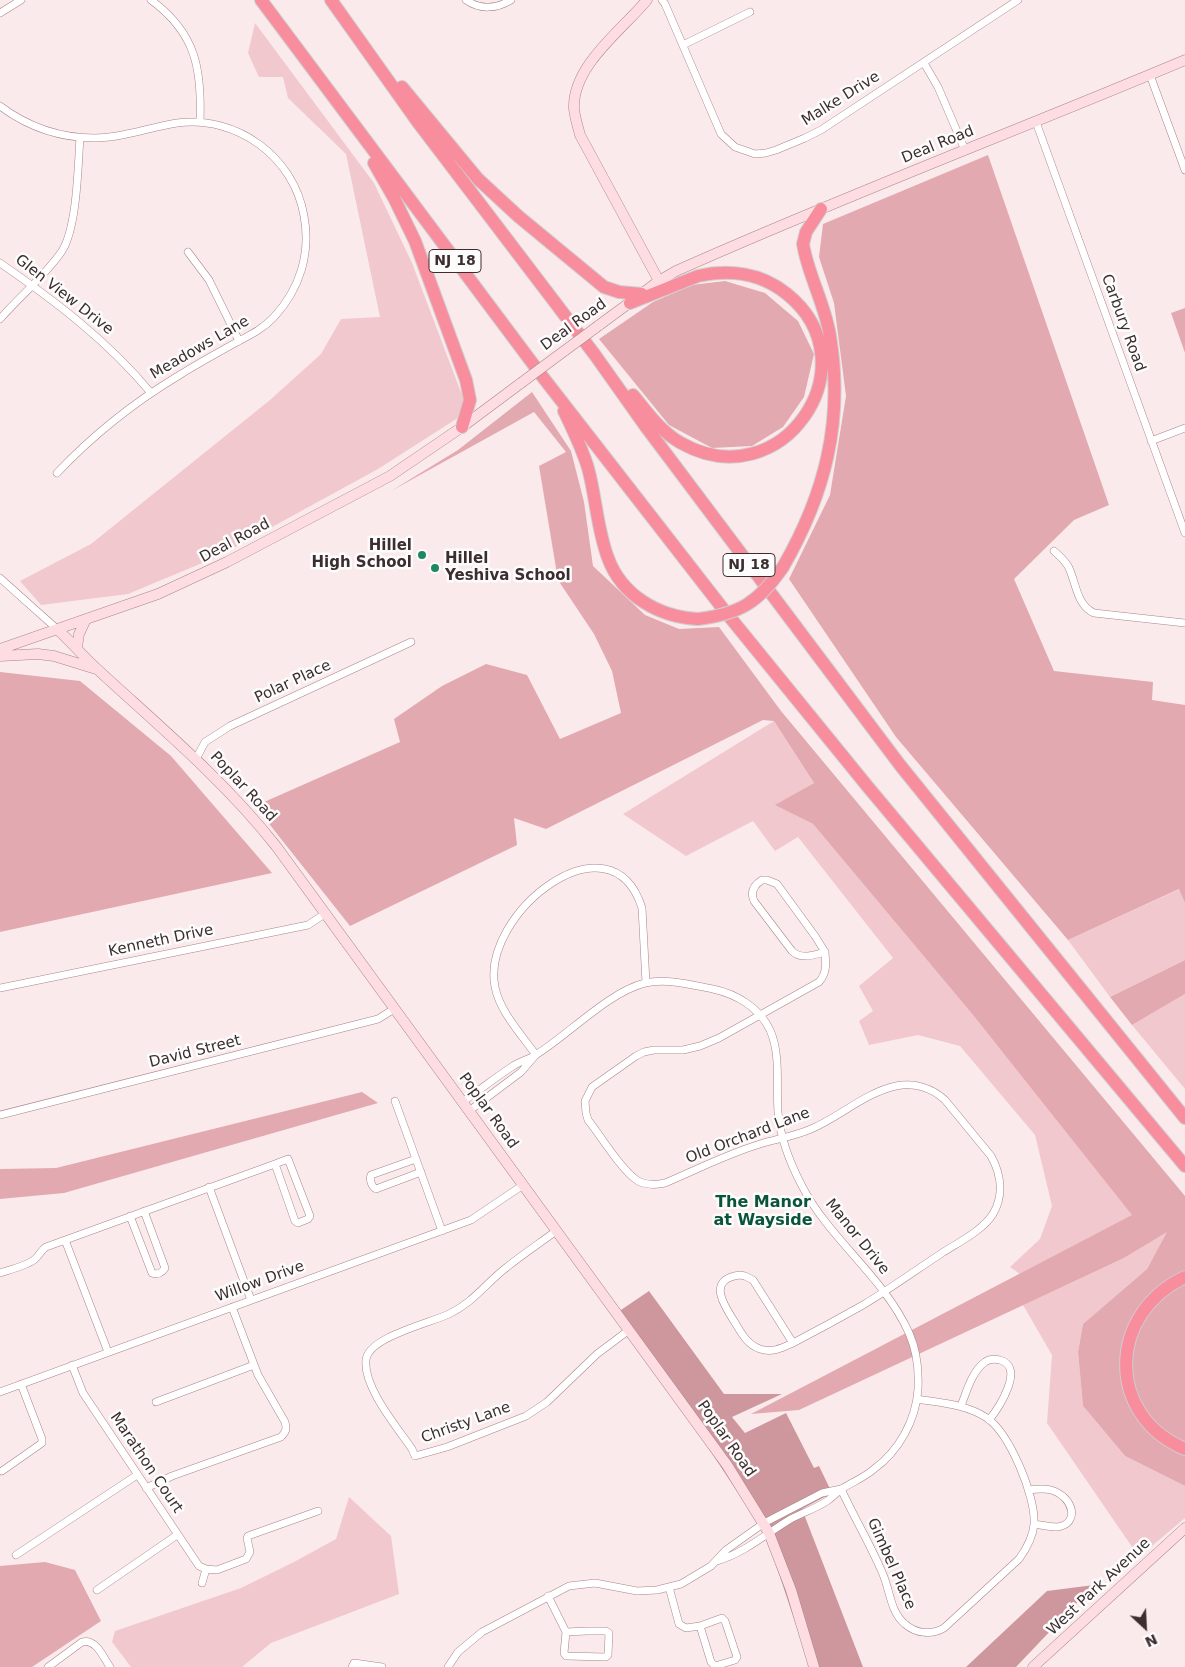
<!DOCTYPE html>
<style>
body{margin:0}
#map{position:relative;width:1185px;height:1667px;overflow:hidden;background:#fbeaec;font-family:"DejaVu Sans",sans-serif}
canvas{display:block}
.north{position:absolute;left:1120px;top:1602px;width:50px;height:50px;-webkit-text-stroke:4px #fcfcfc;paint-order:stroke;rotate:155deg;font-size:14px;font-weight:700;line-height:20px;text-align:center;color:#3c2d2f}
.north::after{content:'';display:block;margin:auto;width:18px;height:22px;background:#3c2d2f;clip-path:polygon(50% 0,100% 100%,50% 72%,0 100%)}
</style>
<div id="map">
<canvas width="1185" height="1667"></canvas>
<div class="north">N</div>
</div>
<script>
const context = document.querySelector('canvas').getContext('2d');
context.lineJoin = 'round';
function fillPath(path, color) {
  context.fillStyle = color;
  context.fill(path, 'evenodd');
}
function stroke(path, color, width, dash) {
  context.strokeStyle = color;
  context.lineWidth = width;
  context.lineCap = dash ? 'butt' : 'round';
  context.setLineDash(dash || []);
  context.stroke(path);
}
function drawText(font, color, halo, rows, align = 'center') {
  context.font = font + ' "DejaVu Sans",sans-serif';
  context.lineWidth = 5;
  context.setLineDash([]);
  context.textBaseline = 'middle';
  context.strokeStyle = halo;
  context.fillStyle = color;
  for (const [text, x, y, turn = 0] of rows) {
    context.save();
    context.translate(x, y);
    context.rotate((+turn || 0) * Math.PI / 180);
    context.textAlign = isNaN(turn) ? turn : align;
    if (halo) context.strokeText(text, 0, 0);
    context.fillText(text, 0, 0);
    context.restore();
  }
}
fillPath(new Path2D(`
 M255 23 374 183 412 263 465 403 461 416 378 469 219 556 128 594 41 605 20 581 91 544 270 400 321 354 341 319 380 317 346 154 288 98 283 77H259L248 53Z
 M774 721 814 783 776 805 813 824 973 1015 1133 1215 1020 1274 1010 1267 1040 1239 1052 1206 1035 1135 960 1046 918 1035 869 1045 859 1021 873 1011 859 986 893 958 798 837 775 851 753 821 686 856 623 814Z
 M1180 889 1185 903V960L1110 997 1068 940Z
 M1185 994V1089L1132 1025Z
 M1168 1231 1147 1269 1083 1324 1078 1352 1083 1406 1125 1456 1185 1486V1518L1139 1557 1047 1423 1052 1355 1023 1305 1124 1258Z
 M349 1497 391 1536 399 1594 271 1643 242 1667H131L112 1642 115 1631 241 1588 294 1562 336 1539Z`), '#f1c8cd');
fillPath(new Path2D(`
 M988 155 1109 505 1074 520 1014 579 1054 671 1153 682 1152 700 1185 705V903L1179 889 1068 940 896 737 789 579 830 495 846 396 834 303 819 257 823 224Z
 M725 281 765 293 798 321 814 354 804 397 783 427 752 446 712 448 669 425 599 339 653 302 692 285Z
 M1185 308V353L1171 313Z
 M532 392 571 451 584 502 593 566 645 615 679 629 719 627 781 711 1185 1196V1486L1125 1456 1083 1406 1078 1352 1083 1324 1147 1269 1167 1232 1124 1258 799 1410 751 1414 1132 1215 973 1015 813 824 775 805 814 783 774 721 763 720 546 829 514 818 517 845 350 926 255 806 400 742 394 719 442 686 486 664 527 675 560 739 621 713 612 671 594 634 558 580 539 466 566 452 534 412 391 491 458 450Z
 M0 672 80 681 171 756 272 873 0 932Z
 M1185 960V994L1132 1025 1110 997Z
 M362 1092 378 1103 64 1193 0 1199V1169L56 1168Z
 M45 1562 75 1570 101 1621 32 1667H0V1566Z`), '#e2a9b0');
fillPath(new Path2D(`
 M649 1291 724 1394H782L732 1417 745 1433 786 1413 814 1468 819 1466 832 1493 802 1509 863 1667H810L766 1535 618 1312Z
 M1094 1585 1016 1667H966L1047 1591Z`), '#ce979d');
const street = new Path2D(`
 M151 0C196 33 202 69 200 122
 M466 0C480 10 496 9 511 0
 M662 0 665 4 721 134 735 147 755 154 766 153 776 150 805 138 821 130 1018 0
 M0 13 21 0
 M683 45 750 12
 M924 63 938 87 965 150
 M1150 75 1185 170
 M0 106C28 127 61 138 95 138 123 138 150 127 177 123 237 115 294 157 304 216 311 253 300 289 274 317 263 329 250 335 237 342 217 353 197 364 178 376 133 403 93 435 57 473
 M1036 122 1185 533
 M188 252 209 280 239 341
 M0 263C55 301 108 341 151 393
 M0 319C20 296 45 276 62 251 77 227 78 167 80 137
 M1151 441 1185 428
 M1054 551C1059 555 1064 560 1068 566 1076 581 1076 605 1094 613L1185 623
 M0 578 57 629
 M196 759 205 742 230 726 411 642
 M762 880H767L777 884 815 936 825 952C813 955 801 960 792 951L754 901C750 892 754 885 762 880Z
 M0 988 308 925 326 913
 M536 1055C521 1034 500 1012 495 987 480 914 611 810 642 908L646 983
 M395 1101 442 1231
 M462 1102C480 1090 496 1077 513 1066 521 1061 530 1059 537 1054 569 1034 609 992 645 983 667 978 692 985 713 989 736 994 759 1007 770 1030 781 1055 776 1085 778 1112 780 1138 790 1163 802 1186 830 1240 884 1277 909 1333 917 1351 919 1370 918 1389 916 1420 899 1451 874 1469 865 1477 853 1482 843 1488 837 1492 833 1497 827 1501 815 1509 801 1513 789 1520 766 1534 744 1553 717 1561
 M469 1111 521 1072 534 1057
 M0 1115 378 1019 394 1009
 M288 1159 310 1216 308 1219 298 1223 295 1221 275 1164Z
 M416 1159 371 1175C369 1180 372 1187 376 1189L421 1172
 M209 1187 251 1300
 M130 1216 152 1273C157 1275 162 1273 165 1268L144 1211
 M556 1231C540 1243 523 1254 507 1267 486 1283 474 1302 449 1314 430 1323 368 1337 366 1360 363 1387 397 1427 412 1449L415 1456 447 1447 526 1416 547 1402 597 1354 629 1330
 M65 1240 108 1352
 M0 1273C9 1270 29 1265 35 1259 40 1255 41 1250 46 1247L275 1164
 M740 1275 745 1276 753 1280 793 1343C782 1348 772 1353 760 1349 746 1344 741 1332 734 1321 723 1304 707 1279 740 1275Z
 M793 1343C816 1331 840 1318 863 1305 890 1289 916 1270 942 1253 959 1242 982 1231 993 1214 1004 1195 1001 1174 991 1156L945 1100C932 1088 914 1082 896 1086 864 1093 840 1117 811 1129 795 1136 777 1139 760 1144 727 1154 696 1170 665 1183 656 1185 646 1185 638 1181 621 1170 601 1136 588 1120L586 1113 585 1101 592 1087 636 1056 644 1052 654 1050H683L700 1046 719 1038 819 982C827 973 826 964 825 952
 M72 1365 83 1393 199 1566 206 1569 217 1570 246 1559 250 1552 247 1538 248 1536 318 1511
 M0 1392 471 1220 523 1185
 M156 1402 254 1365
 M961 1406C966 1393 972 1371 985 1362 989 1359 995 1359 1000 1360 1026 1367 998 1409 989 1420
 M2 1471 42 1443V1439L21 1384
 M146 1488 172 1476 281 1437C286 1432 287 1429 285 1422L258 1375 232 1307
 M841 1489C854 1517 870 1544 882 1572 890 1589 890 1612 905 1624 916 1634 932 1635 944 1628L1019 1559C1027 1548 1033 1537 1034 1524 1036 1497 1010 1434 987 1418 966 1404 941 1403 917 1399
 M1028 1490C1036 1489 1044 1488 1051 1490 1073 1496 1081 1524 1057 1527 1049 1527 1041 1525 1034 1524
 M16 1555 137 1475
 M202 1583 206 1569
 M669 1587 679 1624 686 1628 700 1626
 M97 1590 177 1535
 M548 1596 566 1632
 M722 1618 725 1621 737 1657 735 1660 715 1666 711 1662 700 1626Z
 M587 1631H606L609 1633 608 1655 606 1657 566 1656 564 1653 566 1632Z
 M48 1667 82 1642C96 1638 103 1657 110 1667
 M352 1667 354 1663 382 1667
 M448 1667 458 1652 482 1632 569 1586 595 1583 637 1591 657 1590 681 1584 711 1566 726 1550 764 1523 822 1493 841 1489`);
const secondary = new Path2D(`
 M647 0C622 30 572 66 574 109 575 118 578 127 580 135L659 281
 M598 326 659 281 676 271C844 196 1016 131 1185 60
 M57 629C71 642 83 656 97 669 159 726 224 780 276 846L727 1465 769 1533 791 1590 814 1667
 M77 647 79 634 86 619
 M0 649 158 594 227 562 390 476 462 427 521 383
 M0 656 38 654 54 656 96 669
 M1033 1667 1185 1528`);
const highway = new Path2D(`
 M261 0 542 376 724 610 868 787 1185 1166
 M331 0 417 121 595 355 646 427 900 765 1185 1118
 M402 87 478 179 518 216 604 287 619 292 642 294
 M374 163 394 198 415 241 466 380 470 400 462 427
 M630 303 698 276C729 269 761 273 787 294 874 364 782 500 681 443 661 432 647 412 633 395
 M564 411C573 430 582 448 588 468 596 497 597 529 608 558 622 596 659 617 698 619
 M783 567C825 494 844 421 830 336 825 304 808 275 803 244L806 232 821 209
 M1185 1277C1108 1313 1105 1415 1185 1449`);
stroke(street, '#a98488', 8);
stroke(secondary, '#a98488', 11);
stroke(highway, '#d0cdcd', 14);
stroke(street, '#fff', 7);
stroke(secondary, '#fddde2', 10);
stroke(highway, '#f88d9d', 12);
const secondaryBridge = new Path2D(`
 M521 383 598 326`);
const highwayBridge = new Path2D(`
 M698 619C740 614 759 602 783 567`);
stroke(secondaryBridge, '#a98488', 11, []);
stroke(highwayBridge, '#d0cdcd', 14, []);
stroke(secondaryBridge, '#fddde2', 10);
stroke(highwayBridge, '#f88d9d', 12);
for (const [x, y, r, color] of [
 [422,555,5,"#208763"],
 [435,568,5,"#208763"]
]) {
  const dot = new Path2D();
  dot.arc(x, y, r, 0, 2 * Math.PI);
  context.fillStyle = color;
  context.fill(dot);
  stroke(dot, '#fcfcfc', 2);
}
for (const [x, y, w] of [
 [455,261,52],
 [749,565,52]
]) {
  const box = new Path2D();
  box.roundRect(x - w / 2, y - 11.5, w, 23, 4);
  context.fillStyle = '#fcfcfc';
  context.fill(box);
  stroke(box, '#3c2d2f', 1);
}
drawText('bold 14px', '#3c2d2f', null, [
 ["NJ 18",455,261],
 ["NJ 18",749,565]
]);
drawText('15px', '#3c2d2f', '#fcfcfc', [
 ["Malke Drive",841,99,-32],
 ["Deal Road",938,145,-22],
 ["Glen View Drive",64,295,38],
 ["Carbury Road",1123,323,70],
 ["Deal Road",574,325,-36],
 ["Meadows Lane",200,348,-30],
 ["Deal Road",235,541,-28],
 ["Polar Place",293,682,-25],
 ["Poplar Road",243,787,47],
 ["Kenneth Drive",161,941,-12],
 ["David Street",195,1052,-14],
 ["Poplar Road",488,1111,54],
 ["Old Orchard Lane",748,1136,-21],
 ["Manor Drive",857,1237,51],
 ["Willow Drive",260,1282,-20],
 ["Christy Lane",466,1423,-20],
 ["Poplar Road",726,1439,55],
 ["Marathon Court",146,1463,56],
 ["Gimbel Place",891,1564,66],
 ["West Park Avenue",1099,1587,-43]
]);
drawText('bold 15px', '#3c2d2f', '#fcfcfc', [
 ["Hillel",412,546],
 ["High School",412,563],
 ["Hillel",445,559,"left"],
 ["Yeshiva School",445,576,"left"]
], 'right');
drawText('bold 16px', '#0a543b', '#fcfcfc', [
 ["The Manor",763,1203],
 ["at Wayside",763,1221]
]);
</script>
